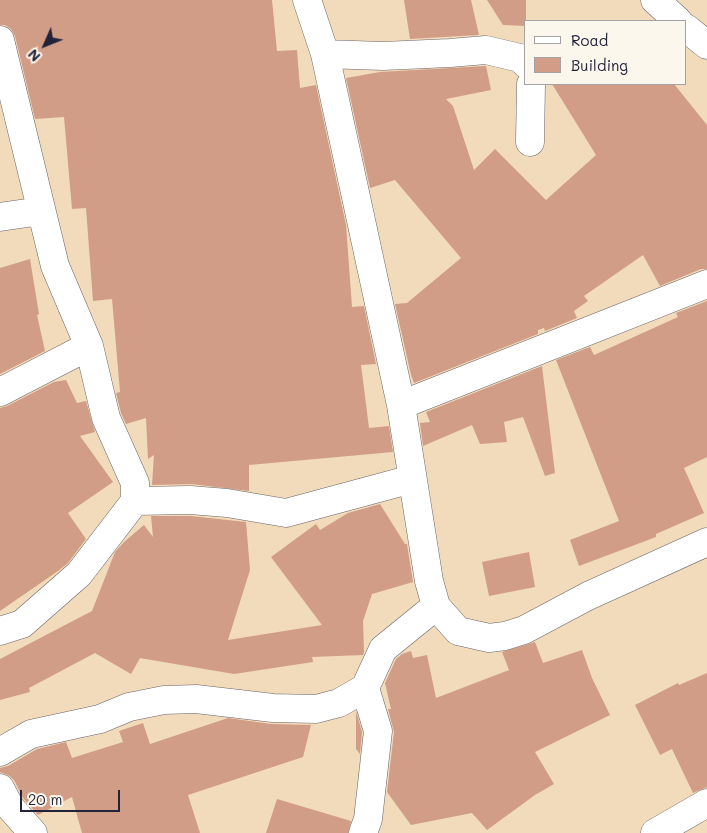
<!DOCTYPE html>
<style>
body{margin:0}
#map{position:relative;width:707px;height:833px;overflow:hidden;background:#f1dbbb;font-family:Mali,sans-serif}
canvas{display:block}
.legend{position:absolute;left:524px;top:20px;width:162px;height:65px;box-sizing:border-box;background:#fbf7ec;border:1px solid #a4a2a5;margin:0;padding:6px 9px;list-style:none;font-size:15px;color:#22223b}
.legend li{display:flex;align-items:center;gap:10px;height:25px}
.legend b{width:25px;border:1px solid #a4a2a5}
.north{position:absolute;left:20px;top:20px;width:50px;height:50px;-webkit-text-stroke:4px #fbf7ec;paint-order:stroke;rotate:226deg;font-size:14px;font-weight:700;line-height:20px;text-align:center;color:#22223b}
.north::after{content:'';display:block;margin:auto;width:18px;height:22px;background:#22223b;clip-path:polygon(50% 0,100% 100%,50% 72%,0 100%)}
.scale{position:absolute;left:20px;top:790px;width:100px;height:22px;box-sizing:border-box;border:2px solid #22223b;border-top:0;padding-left:6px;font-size:15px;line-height:18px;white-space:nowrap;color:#22223b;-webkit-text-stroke:4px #fbf7ec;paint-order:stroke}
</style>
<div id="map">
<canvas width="707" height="833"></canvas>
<ul class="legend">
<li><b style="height:6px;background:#fff"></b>Road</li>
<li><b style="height:14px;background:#d19d86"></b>Building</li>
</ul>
<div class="north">N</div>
<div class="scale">20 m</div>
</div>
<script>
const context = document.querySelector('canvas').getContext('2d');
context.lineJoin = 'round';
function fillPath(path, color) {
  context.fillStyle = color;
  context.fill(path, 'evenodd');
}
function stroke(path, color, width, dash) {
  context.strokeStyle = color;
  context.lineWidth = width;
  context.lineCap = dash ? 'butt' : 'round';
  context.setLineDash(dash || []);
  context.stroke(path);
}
fillPath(new Path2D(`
 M0 0H272L277 51 297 50 300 88 316 85 346 225 352 307 364 306 376 364 361 365 369 428 389 426 393 452 249 465V491L191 484 152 485 154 455 148 459 146 418 126 424 121 413 116 393 120 392 112 299 93 301 86 208 72 209 64 117 35 119 15 36 11 29 5 25H0Z
 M404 0H471L479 35 410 39Z
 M487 0H526V26L503 25Z
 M486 66 491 90 446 99 453 106 474 170 495 149 546 200 596 155 552 84H674L707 125V269H701L660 286 643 255 584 296 588 301 574 311 577 318 545 331 544 328 538 330V334L414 383 411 375 395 304 407 303 461 258 395 180 370 188 346 78 380 72Z
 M30 259 39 314 37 315 45 351 0 374V268Z
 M707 301V457L684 468 704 513 656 534V537L579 566 570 540 619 521 556 360 590 347 594 355 678 317 676 313Z
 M542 366 555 473 545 476 523 417 504 422 507 442 480 444 472 425 423 446 420 423 430 422 426 412Z
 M66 380 77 403 86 401 95 432 80 436 113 482 68 513 86 539 68 563 58 571 0 611V408L7 406 54 382Z
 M380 504 405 544H407L413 582 372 594 363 621 364 652 363 655 312 657 313 662 234 674 140 658 131 674 95 653 29 688 30 692 0 700V659L92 611 115 552 124 542 144 525 153 537 151 516H190L246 522 250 570 228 640 322 625 271 557 316 524 320 530 348 513Z
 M529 552 535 587 489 596 482 562Z
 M535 642 543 663 582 650 592 678 610 715 535 752 554 784 535 795 487 830 472 813 411 825 387 792 394 732 388 709H391L385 683 396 659 402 654 411 651 413 658 427 655 436 698 509 670 502 652Z
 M707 673V787L693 793 672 749 660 755 635 705 678 683 679 685Z
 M356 711 362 732 360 754 356 749Z
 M228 718 271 724 311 725 303 757 188 795 200 833H82L72 797 38 815 23 798 14 780 8 775 0 772V768L8 766 37 749 66 742 72 758 123 742 119 731 143 723 150 744Z
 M277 799 351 821 348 833H266Z`), '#d19d86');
const street = new Path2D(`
 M307 0 325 54 401 405 429 581 436 606 458 631 489 638 505 636 524 630 588 596 707 542
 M655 0 678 21
 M686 28 707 45
 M0 40 55 266 89 346 106 418 135 483V501L79 574 22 624 0 631
 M325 54 383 56 450 53 486 50 520 58 526 64
 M530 142 531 84
 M0 217 41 211
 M0 392 89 346
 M401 405 707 284
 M135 501 190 500 227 503 286 513 412 479
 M0 752 31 734 100 719 129 707 164 700 196 699 273 708 316 709 339 703 365 688 383 649 436 606
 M0 788 10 807 33 833
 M363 833 368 819 378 731 365 688
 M655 833 707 803`);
stroke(street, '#6a6368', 29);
stroke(street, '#fff', 28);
</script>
